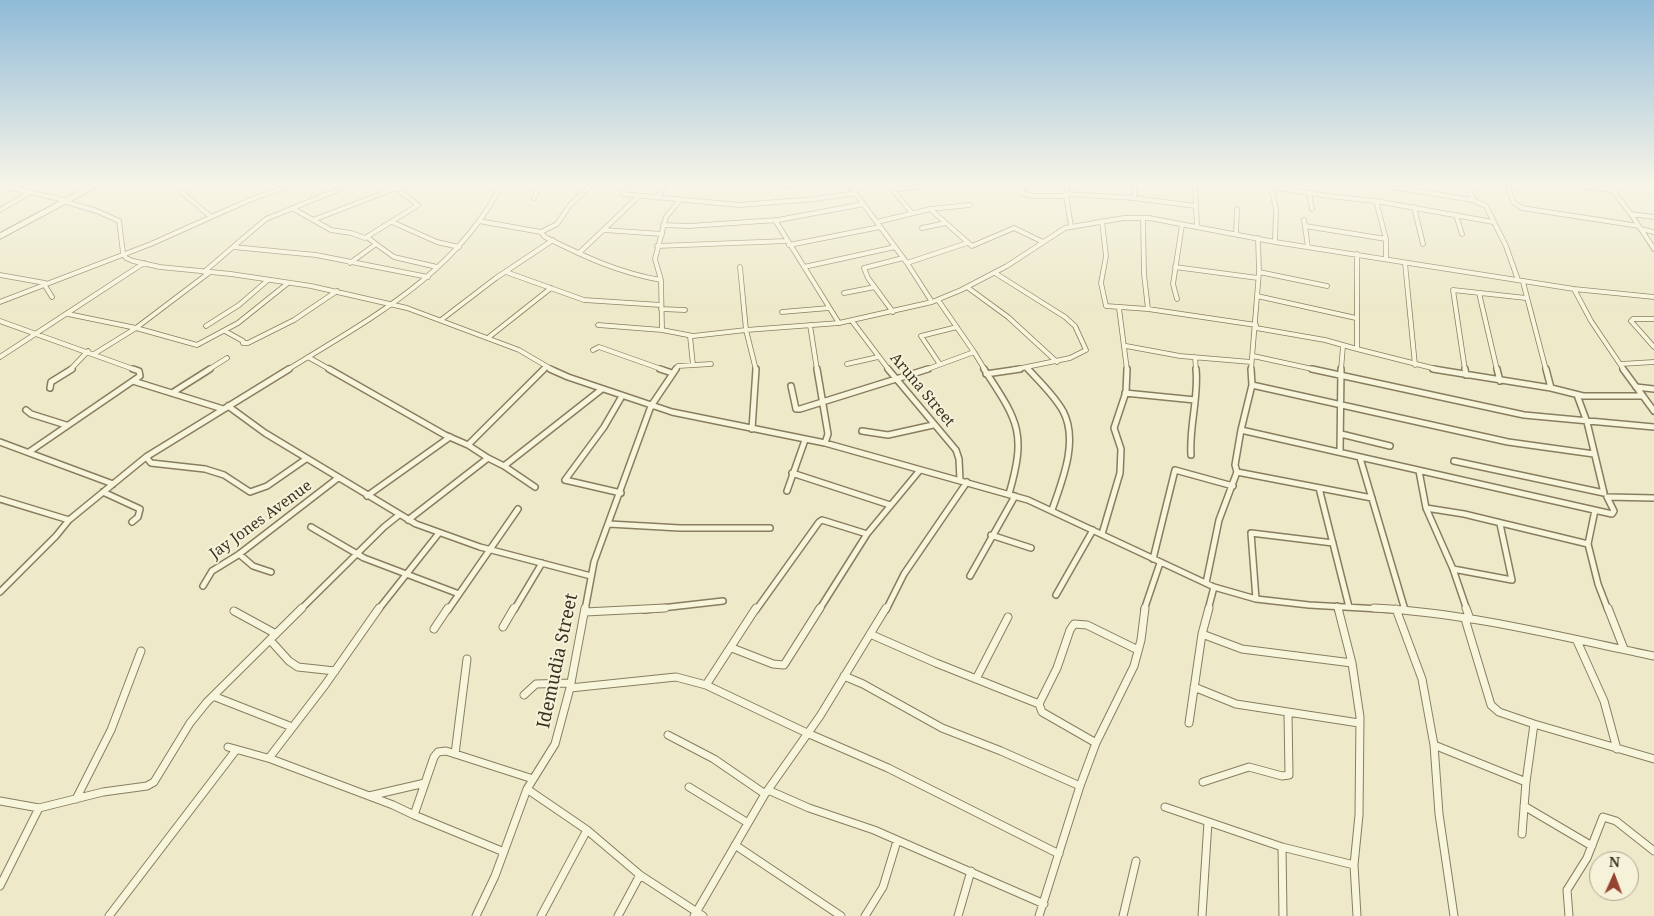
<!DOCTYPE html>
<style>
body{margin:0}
#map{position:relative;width:1654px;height:916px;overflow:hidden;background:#ede9c9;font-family:"Noto Serif",serif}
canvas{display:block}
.north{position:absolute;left:1589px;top:851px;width:50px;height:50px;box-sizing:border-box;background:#f5f2d9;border:1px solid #aaa58f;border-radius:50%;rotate:2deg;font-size:14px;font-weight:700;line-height:20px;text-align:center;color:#3a3221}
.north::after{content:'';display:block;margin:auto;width:18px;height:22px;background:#964331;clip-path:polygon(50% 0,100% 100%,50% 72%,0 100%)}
</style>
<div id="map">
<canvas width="1654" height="916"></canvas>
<div class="north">N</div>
</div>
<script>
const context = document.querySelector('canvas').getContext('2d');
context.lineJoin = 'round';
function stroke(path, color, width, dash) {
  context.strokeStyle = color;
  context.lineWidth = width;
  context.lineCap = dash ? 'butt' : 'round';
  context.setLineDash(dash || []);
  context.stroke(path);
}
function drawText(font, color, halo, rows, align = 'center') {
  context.font = font + ' "Noto Serif",serif';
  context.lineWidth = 4;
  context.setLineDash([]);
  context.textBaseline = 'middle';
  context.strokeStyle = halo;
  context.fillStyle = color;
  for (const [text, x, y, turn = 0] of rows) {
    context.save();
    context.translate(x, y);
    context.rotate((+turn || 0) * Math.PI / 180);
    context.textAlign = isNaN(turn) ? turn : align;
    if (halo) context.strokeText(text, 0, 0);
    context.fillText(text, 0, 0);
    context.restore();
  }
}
const minorFar2 = new Path2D(`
 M170 182 211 217
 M232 182 234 187 250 182
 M632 182 623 194 739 205 815 199 855 193
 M705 182 706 185 796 186 800 185V182
 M847 182 907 263 932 302
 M1025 182 1021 193 1034 196H1066
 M1068 182 1066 196 1071 226
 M1134 182V198L1195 206
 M1195 182 1197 227
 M1242 182 1329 196 1376 201 1493 222
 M1360 182 1473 200
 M1467 182 1473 200 1486 206 1506 246 1518 280
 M1507 182 1513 202 1522 208 1639 226
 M1550 182 1611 190
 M1606 182 1631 214 1654 249
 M0 185 64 200
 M1271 187 1276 209 1275 242
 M13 189 26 182
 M1309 193 1312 209
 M1067 194 1134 198
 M534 198 542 182
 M657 198 667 182
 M63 201 97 211 119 221 123 253 126 258 133 261 160 267 231 274 311 286 407 308 519 350 553 370
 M1376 201 1386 239V259
 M1414 207 1423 244
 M292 208 331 230 351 233 365 238 418 205 396 188
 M930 209 970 205
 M0 210 29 193
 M912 213 893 190 929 185
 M1631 214 1654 217
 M1456 215 1462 234
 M1143 218 1144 274 1148 309
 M313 220 412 182
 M775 220 839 323
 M1304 220 1308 247
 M479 221 541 232 545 237C583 256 619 273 661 280
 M1102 221 1106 256 1101 283 1106 306 1148 309 1256 325
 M392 222 437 242 459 247
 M877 222 930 209 972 246 1014 228 1043 242
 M663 225 689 226 778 220 864 204
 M1305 226 1386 239
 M922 228 946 223
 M1641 229 1654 232
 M604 230 662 234
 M541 232 557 224 570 205 594 182
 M1236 234 1237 209
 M376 244 394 257 437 267
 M789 245 880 227
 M657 246 787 241
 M233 247 266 219 357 182
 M579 253 638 197
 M1357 254V349L1440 370
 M350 263 376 244 367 237
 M907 263 967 243
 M1405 263 1415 365
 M804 267 895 247
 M1175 267 1258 278
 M204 272 233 247 316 255 428 277
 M506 272 584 300 661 305
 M1259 272 1327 286
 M995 273 1065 317 1075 326 1086 350 1070 358 1012 370
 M0 275 45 283
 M1523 282 1546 370
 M44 284 52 297
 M967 287 1008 317 1057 362
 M1574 289 1591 321 1624 370
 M844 293 875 287
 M1479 293 1497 370
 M1257 296 1356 318
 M1177 299 1173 284 1182 225
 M0 302 151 244 247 201 298 182
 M1119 308 1127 370
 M661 309 685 310
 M782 312 829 308
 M893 312 868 278 864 268 903 258
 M68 314 136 328 197 345 238 323 288 283
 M1654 319H1633L1631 321 1654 347
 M441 320 496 278 553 240
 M0 321 136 370
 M852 321 889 370
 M598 325 662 330 693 336 746 330 740 267
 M810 325 817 370
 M206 326 239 305 268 280
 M1256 328 1325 340 1357 349
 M662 330 661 280 655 259 666 217 680 200
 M225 331 243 341V343H248L294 320 337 291
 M690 336 693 365
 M489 337 551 288
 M1126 346 1180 356 1251 362
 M593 350 599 347 664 370
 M974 352 985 370
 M94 354 136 328 210 272
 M1253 356 1317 370
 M0 357 144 263
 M308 357 331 370
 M1195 357 1196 370
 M939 363 921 336 957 327
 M847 364 878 357
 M1621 364 1654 362
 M1027 368 1029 370
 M70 370 88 351
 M208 370 227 358
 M287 370C371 318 457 274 503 182
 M543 370 546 367
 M675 370 678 366 711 364
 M756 370 746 330 839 323 932 302 961 290 1007 266 1065 228 1124 218H1149L1275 242 1574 289 1654 297
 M925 370 974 352 938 300
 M1251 370 1259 272 1258 238
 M1341 370 1343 346
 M1465 370 1453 290 1526 298`);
const minorFar1 = new Path2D(`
 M329 369 445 435 468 445
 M550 369 568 377 672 412 825 443 1028 500 1214 587 1256 599 1309 605 1398 610
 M660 369 672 373
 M817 369 828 434 825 443
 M888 369 956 450 959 459 960 480
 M984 369C1018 421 1027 432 1009 494
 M1028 369C1040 382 1054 395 1063 411 1079 441 1062 481 1052 510
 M1312 369 1524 415 1654 427
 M1433 369 1551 388 1583 396H1643
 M1465 369 1466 375
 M1497 369 1500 381
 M1546 369 1551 388
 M1623 369 1654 411
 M986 374 1020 369
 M133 381 223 409
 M1252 385 1508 442 1594 454
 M791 386 796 409H800L928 369
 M1636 387 1654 389
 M50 388 51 382 72 369
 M172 393 210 369
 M1125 393 1195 400
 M1577 395 1587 422 1604 493
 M228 406 265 433 416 524 480 547 591 576
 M26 410 31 414 66 425
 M752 429 756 369
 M1241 430 1252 385 1251 369
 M862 431 888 435 933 425
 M1341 434 1390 446
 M0 442 113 484
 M29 452 140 376 139 371 133 369
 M1340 452 1341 369
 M1191 455C1189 426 1199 397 1196 369
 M146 457 151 463 205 469 224 475 250 492 267 486 306 459
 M488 458 504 466 535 487
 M1360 458 1405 610
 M1454 461 1604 493
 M504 466 602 389
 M1419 471 1426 508 1453 569 1467 610
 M1237 472 1372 498
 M792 473 890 505
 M1319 488 1349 607
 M787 491 805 440
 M103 492 140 509 138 517 132 522
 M621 493 565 480 604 427 622 396
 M367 496 450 437
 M0 499 69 520
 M1426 508 1464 514 1588 544 1595 510
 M408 520 488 458 468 445 544 369
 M609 524 680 528H770
 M311 527 364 558 459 594
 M1102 534 1120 473 1121 449 1114 428 1126 392 1127 369
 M991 535 1031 548
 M1588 544 1598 584 1608 610
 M239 554 253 566 271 572
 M1153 559 1175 470 1233 486
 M1453 569 1512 580 1500 524
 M970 576 1015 496
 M1206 583 1219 520 1237 472 1235 465 1241 430 1612 514 1614 511 1607 497 1654 498
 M203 586 212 571 238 555 338 478
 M0 592 56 536 69 520 146 457 289 369
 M1056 595 1093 530
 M1256 599 1251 533 1333 543
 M1337 606 1338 610
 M300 610 384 527 399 515
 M378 610 439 533
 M448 610 518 509
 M514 610 542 563
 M585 610 594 562 651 406 676 369
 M644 610 723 601
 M756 610 819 522 822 520 867 534
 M819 610 867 534 920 470
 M886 610 904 574 967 482
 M1144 610 1160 563
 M1208 610 1214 587`);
const minor = new Path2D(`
 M1338 608 1352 663 1360 717 1359 815 1354 865 1357 916
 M1374 608C1469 613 1562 637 1654 656
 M1466 608 1470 619
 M1608 608 1624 649
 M1396 609 1422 679 1434 745 1439 814 1454 916
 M234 611 276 634
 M585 612 665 608
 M1465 619 1491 705 1499 712 1534 724
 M503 627 514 608
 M434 629 448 608
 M870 634 936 663 1039 704 1042 712 1096 743
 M1202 634 1242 649 1352 663
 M270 640 289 661 298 667 335 671
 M1577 641 1604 701 1617 749
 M732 648 773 664 784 665 820 608
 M844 676 863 684 942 728 1001 751 1080 786
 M976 679 1008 617
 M706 685 756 608
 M1194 687 1236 704 1359 723
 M570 688 676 677 706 685 807 733 888 768 1059 854
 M524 695 536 684 571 683
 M213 696 292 727
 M1039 704 1057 668 1070 630 1074 624 1087 625 1138 650
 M1189 723 1202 634 1209 608
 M668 735 714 759 765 794
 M1434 745 1526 782
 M228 747 271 759 393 805 414 815 434 757 438 752 446 751 533 779
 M455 754 467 659
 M269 758 325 685 379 608
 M1203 782 1249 767 1282 776 1289 775 1288 713
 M689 787 748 823
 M527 789 587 830
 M768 790 809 808 874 830 1044 904
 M369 796 425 783
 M76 799 111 730 141 651
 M0 801 39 808 103 792 147 786 154 782 190 723 207 702 302 608
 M1524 806 1592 846
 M1165 807 1282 847 1354 865
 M414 815 504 852
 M1522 834 1526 782 1534 724 1654 759
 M735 845 841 916
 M1282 847 1283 916
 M0 886 39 808
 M109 916 236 750
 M476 916 495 876 527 789 555 744 570 688 585 608
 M541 916 587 830 640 875 703 916
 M618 916 640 875
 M694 916 765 794 820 716 886 608
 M865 916 883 887 897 841
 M958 916 971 871
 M1039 916 1080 786 1096 743 1134 666 1141 640 1145 608
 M1123 916 1136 861
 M1202 916 1208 822
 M1569 916 1567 890 1587 858 1603 817 1616 821 1654 851`);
const tertiary = new Path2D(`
 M0 236 101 182`);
stroke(minorFar2, '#897d5f', 5.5);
stroke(minorFar1, '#897d5f', 8);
stroke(minor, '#897d5f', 9);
stroke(tertiary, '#897d5f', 7);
stroke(minorFar2, '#f8f5dd', 4);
stroke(minorFar1, '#f8f5dd', 5);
stroke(minor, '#f8f5dd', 7);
stroke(tertiary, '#f8f5dd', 5);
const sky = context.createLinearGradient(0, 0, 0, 311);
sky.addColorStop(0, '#8fbad8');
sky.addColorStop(0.59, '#f7f5e7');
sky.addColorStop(1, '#f7f5e700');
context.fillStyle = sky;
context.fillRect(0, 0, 1654, 311);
drawText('15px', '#3a3221', '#f5f2d9', [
 ["Aruna Street",922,390,50],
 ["Jay Jones Avenue",261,520,-36]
]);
drawText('18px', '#3a3221', '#f5f2d9', [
 ["Idemudia Street",558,661,-78]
]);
</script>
